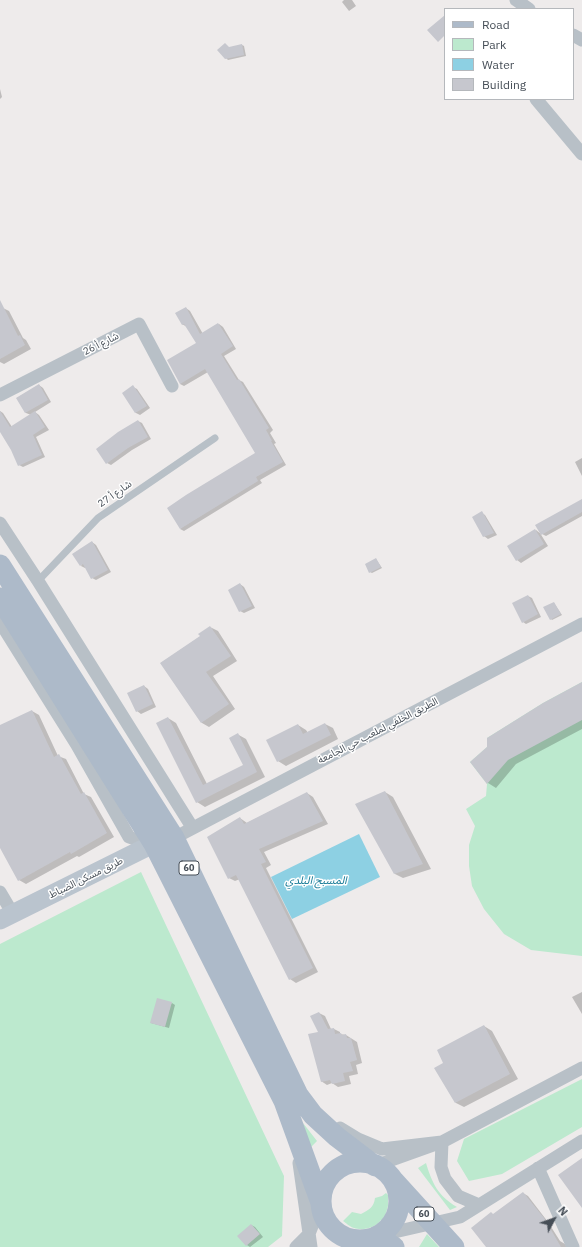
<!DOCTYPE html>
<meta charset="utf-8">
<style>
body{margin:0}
#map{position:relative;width:582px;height:1247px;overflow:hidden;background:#eeebeb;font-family:"IBM Plex Sans",sans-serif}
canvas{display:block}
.legend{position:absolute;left:444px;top:8px;width:130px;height:92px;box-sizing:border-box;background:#fff;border:1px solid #b5b8bc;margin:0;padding:5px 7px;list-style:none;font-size:12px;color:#464e57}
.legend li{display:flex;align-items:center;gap:8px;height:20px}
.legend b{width:20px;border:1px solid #b5b8bc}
.north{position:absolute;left:534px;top:1199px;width:40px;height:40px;-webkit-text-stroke:3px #fff;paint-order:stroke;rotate:49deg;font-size:11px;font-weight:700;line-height:16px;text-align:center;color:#464e57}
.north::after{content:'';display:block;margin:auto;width:14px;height:18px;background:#464e57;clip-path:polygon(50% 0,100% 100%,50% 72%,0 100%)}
</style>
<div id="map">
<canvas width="582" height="1247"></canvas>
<ul class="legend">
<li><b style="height:5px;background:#adbac9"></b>Road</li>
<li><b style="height:11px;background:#bce9ce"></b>Park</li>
<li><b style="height:11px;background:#8dd0e3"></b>Water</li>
<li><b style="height:11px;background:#c6c7ce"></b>Building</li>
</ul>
<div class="north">N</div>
</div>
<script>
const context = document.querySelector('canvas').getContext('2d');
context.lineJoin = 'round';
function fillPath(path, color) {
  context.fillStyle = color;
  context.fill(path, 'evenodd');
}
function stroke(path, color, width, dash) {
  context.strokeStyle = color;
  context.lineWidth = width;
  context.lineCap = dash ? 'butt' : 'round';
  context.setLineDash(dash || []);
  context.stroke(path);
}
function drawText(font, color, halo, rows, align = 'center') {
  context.font = font + ' "IBM Plex Sans","Noto Sans Arabic",sans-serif';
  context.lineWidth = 3;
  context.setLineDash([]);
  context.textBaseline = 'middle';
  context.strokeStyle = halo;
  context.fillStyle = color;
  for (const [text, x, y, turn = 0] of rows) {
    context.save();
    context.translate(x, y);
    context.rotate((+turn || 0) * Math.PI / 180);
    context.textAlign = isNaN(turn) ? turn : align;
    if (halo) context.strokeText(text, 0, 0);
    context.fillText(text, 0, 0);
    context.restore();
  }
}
fillPath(new Path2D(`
 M582 682V956L531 950 504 934 484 909 472 886 469 866V845L475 826 466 809 486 796 487 784 470 762 487 747V738L543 703Z
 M141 872 284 1176 282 1236 268 1247H0V944Z
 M582 1079V1127L502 1174 469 1181 457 1161 464 1139Z
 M303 1123 317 1141 310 1148Z
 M426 1163C432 1183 438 1196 457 1207L450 1210 418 1168Z
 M386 1193 388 1195V1206L384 1220H381C376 1228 362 1231 354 1228 350 1227 346 1223 343 1221L352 1212 361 1214C369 1210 374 1207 375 1198L382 1196Z
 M427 1234 439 1247H419Z`), '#bce9ce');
fillPath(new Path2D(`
 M359 834 380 877 292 919 271 877Z`), '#8dd0e3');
fillPath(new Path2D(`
 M344 0H352L356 6 349 11 342 2Z
 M242 45 244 46 246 56 228 60 226 58Z
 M0 89 2 97 0 99Z
 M3 308 9 311 23 338 26 340 31 349 4 364 0 362V310Z
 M186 308 190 311 203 334 219 324 223 327 236 349 224 356 239 380 243 382 273 430 270 433 276 443 274 444 286 465 260 480 262 483 184 531 180 529 256 453 208 372 184 386 180 384 197 343 187 327 182 324Z
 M39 385 43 388 51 402 35 412 39 415 49 430 36 437 45 457 23 467 19 465 12 450 0 430V411L3 413 12 427 31 415 26 413 17 398Z
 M133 387 137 389 150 408 140 415 136 413 123 393Z
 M138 421 142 423 151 439 132 450 111 465 107 463Z
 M582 458V476L575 462Z
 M582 511V516L546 536 540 533 548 546 521 563 517 560 536 530 541 534Z
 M482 513 485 515 497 535 488 539 484 536Z
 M92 542 96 545 111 572 96 580 92 578 86 567 85 568 81 566Z
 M376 559 382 568 372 573 370 572Z
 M240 584 244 587 255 608 244 613 240 611Z
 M528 596 532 598 541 617 526 624 523 622Z
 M554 603 562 615 552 620 551 619Z
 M210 627 218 631 237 661 213 676 235 709 209 727 202 723 161 663 201 636Z
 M582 683V729L516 764 496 788 488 783 471 762Z
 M144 686 148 689 156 707 141 714 137 711Z
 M32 711 39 715 58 756 66 759 84 794 91 797 114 837 79 857 77 856 26 884 19 880 0 846V731Z
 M168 718 176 723 207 784 244 766 237 734 246 739 265 777 205 807 197 802Z
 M325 724 333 728 338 739 286 766 278 761 298 725 306 730 308 733Z
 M385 792 393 797 431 869 403 878 395 874Z
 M307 793 313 797 328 824 264 852 271 865 266 868 318 972 296 983 290 979 240 879 235 881 229 878 240 818 247 823Z
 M582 992V1014L572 997Z
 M172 1003 175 1005 169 1028 151 1023Z
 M319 1013 325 1016 331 1029H334L340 1032V1034L346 1035 357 1042 362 1063 356 1065 358 1074 349 1076 351 1084 338 1087 332 1083 327 1085 321 1081Z
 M484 1026 492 1031 518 1079 464 1107 456 1103 444 1064Z
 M523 1193 528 1196 548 1222 560 1241 565 1244 567 1247H489L494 1215Z
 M251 1225 255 1227 263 1237 250 1247 247 1245Z`), '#0003');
fillPath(new Path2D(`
 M445 15V35L438 42 427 30Z
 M225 43 229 47 242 44 244 55 225 59 217 50Z
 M0 300 18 336 20 335 25 345 0 359Z
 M186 307 200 334 218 323 233 346 221 354 237 380 239 379 269 428 266 430 272 441H271L283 462 256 477 258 481 180 529 167 508 186 495 255 453 205 369 180 384 167 360 196 343 184 324 182 325 175 313Z
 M39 384 48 400 25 413 16 398Z
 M133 385 147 406 135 413 122 393Z
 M0 411 10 427 35 411 45 427 33 435 42 455 18 466 11 450 0 432Z
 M138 420 148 437 128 448 106 464 96 449 118 432Z
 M582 499V512L541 535 535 525Z
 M482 511 494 533 483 537 472 517Z
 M535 529 544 544 516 561 507 546Z
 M92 541 108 570 91 579 83 564 80 566 72 554Z
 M376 558 381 567 369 573 365 564Z
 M240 583 252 606 239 612 228 590Z
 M528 595 538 614 522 623 512 603Z
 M554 602 561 614 550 620 543 607Z
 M210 626 231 656 206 672 229 704 201 723 160 663 200 636 198 634Z
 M582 682V720L508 760 487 784 470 762 487 747V738L543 703Z
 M144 685 153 704 136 712 127 693Z
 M32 710 54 757 59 754 81 794 84 792 107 833 71 854 70 852 18 881 0 848V725Z
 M168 717 203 785 243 765 229 738 238 733 257 772 196 803 156 723Z
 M325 723 331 735 277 762 266 740 298 724 303 734Z
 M385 791 423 864 394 874 355 804Z
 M307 792 323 821 259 849 266 862 261 864 313 968 289 980 236 875 228 879 207 837 240 817 244 824Z
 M157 998 172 1002 165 1027 150 1023Z
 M319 1012 328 1029 334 1028 335 1034 341 1033 342 1035 346 1034 347 1038H351L357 1060 350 1062 353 1071 343 1073 345 1081 332 1084 330 1080 321 1082 308 1034 318 1032 310 1016Z
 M484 1025 510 1074 455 1103 434 1068 443 1063 437 1050Z
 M582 1158V1208L558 1175Z
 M523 1192 544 1218 561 1247H486L471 1228 491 1212 493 1214Z
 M251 1224 260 1234 246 1246 237 1236Z`), '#c6c7ce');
stroke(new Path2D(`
 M38 581 98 518 215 438`), '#b8c0c7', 7);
stroke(new Path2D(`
 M516 0 529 9
 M573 35 582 40
 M536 99 582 154
 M0 395 139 324 172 386
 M0 523 38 581 192 827
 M0 622 77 745 129 837 151 845
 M174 838 582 624
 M0 892 13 914
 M340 1128 358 1139 382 1149 442 1142 441 1167 445 1179 458 1196 479 1205
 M299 1163 311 1247
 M375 1166 442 1142 582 1068
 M538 1168 573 1247
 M296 1247 309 1234 321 1203
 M373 1247 377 1236 460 1217 582 1141`), '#b8c0c7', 13);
stroke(new Path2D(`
 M0 920 151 845 168 840`), '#bac4ce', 19);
stroke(new Path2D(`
 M0 565 174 838 298 1095 313 1115 337 1137 375 1166
 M0 598 154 844 284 1101 321 1203
 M321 1201a39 39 0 1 1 78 0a39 39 0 1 1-78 0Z
 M394 1181 454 1247
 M377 1236 394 1247`), '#adbac9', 21);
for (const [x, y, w] of [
 [189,868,20],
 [424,1214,20]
]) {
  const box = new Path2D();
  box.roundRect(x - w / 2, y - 7, w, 14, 3);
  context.fillStyle = '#fff';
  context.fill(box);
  stroke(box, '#464e57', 1);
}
drawText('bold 9px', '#464e57', null, [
 ["60",189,868],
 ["60",424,1214]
]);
drawText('10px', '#464e57', '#fff', [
 ["شارع أ 26",101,344,-27],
 ["شارع أ 27",115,494,-35],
 ["الطريق الخلفي لملعب حي الجامعة",378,731,-27],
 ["طريق مسكن الضباط",86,878,-26]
]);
drawText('italic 11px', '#187b97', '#fff', [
 ["المسبح البلدي",316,881]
]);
</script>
